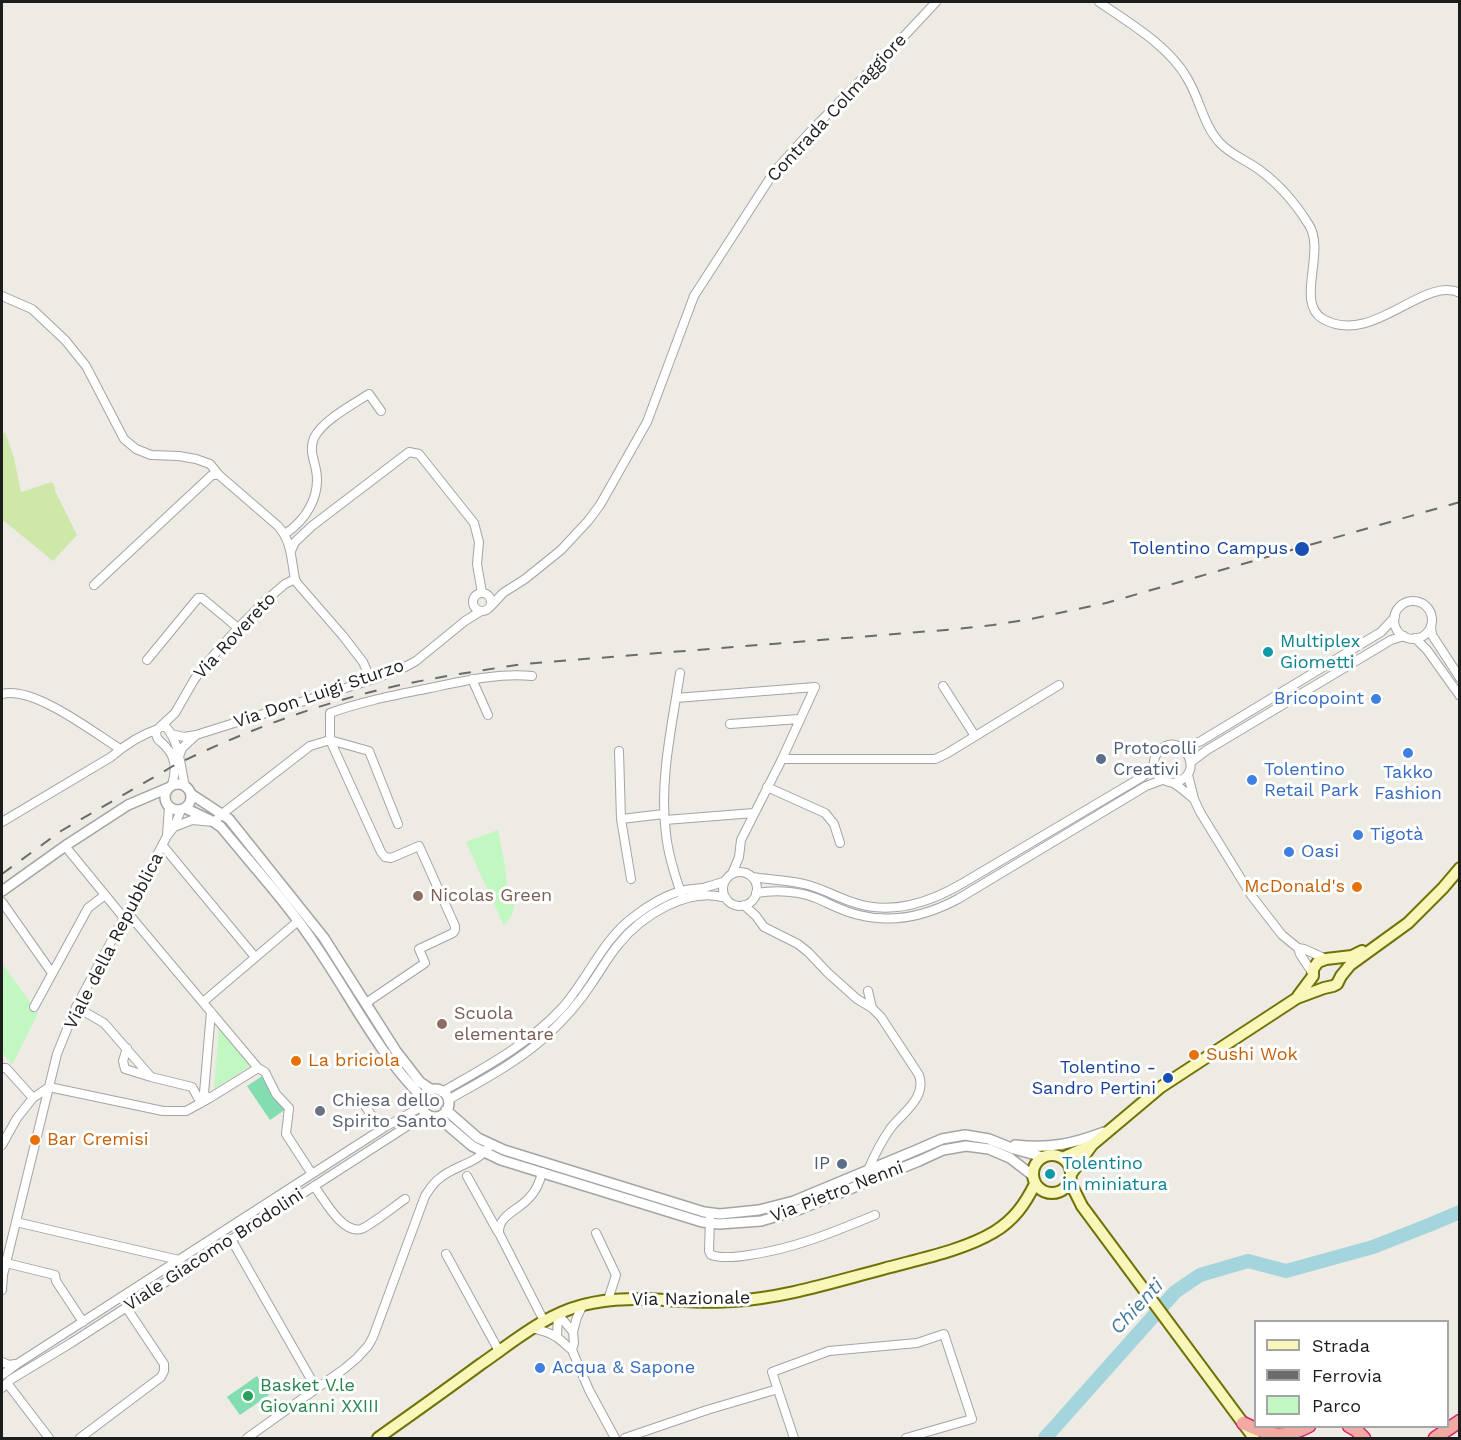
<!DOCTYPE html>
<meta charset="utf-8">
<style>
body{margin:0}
#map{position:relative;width:1461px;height:1440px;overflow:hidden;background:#eeeae4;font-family:"Work Sans",sans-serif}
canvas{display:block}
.frame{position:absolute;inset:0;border:3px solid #1d1d1d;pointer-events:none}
.legend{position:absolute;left:1254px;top:1320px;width:195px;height:108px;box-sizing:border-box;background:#fff;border:2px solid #a5a5a5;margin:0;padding:8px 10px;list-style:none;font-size:18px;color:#1d1d1d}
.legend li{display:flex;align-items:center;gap:12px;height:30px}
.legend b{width:30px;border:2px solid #a5a5a5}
</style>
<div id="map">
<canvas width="1461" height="1440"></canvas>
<div class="frame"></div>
<ul class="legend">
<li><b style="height:8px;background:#f8f6b8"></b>Strada</li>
<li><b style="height:8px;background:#6b6b6b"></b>Ferrovia</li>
<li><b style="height:16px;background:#c1f8c1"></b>Parco</li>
</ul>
</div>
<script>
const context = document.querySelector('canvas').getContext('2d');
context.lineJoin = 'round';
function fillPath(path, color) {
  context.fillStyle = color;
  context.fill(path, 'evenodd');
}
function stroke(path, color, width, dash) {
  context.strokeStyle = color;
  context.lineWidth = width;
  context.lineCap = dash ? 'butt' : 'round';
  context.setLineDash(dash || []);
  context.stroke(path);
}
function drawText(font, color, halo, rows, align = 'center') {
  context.font = font + ' "Work Sans",sans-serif';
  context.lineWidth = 6;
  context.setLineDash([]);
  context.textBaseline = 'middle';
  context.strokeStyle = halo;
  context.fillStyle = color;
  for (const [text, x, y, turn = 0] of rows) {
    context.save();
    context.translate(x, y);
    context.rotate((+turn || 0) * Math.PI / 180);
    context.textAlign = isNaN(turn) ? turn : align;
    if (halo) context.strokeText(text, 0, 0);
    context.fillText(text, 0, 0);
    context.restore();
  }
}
fillPath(new Path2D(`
 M5 432 14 458 21 492 52 482 55 487V491L77 535 53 561 4 521 2 520V434Z`), '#cee8aa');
fillPath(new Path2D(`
 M498 830 505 866 507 885 515 905 512 914 504 926 466 842Z
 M2 963 38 1013 12 1065 2 1052Z
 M219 1029 250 1066 214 1089Z`), '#c1f8c1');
fillPath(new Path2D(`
 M264 1075 286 1109 270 1120 247 1086Z
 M257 1376 269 1395 240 1415 227 1397Z`), '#82ddb1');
stroke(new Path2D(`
 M1045 1438 1175 1292 1200 1275 1248 1261 1286 1271 1373 1247 1429 1225 1460 1212`), '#a4d4dc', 14);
const minor = new Path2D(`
 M1099 2C1129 23 1168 45 1187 78 1200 99 1203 125 1220 143 1231 155 1248 161 1261 171 1281 186 1296 204 1309 225 1326 252 1295 303 1323 319 1373 347 1423 275 1460 293
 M2 296 32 309 65 340 86 366 124 439 136 449 151 455 179 456 196 459 210 464 219 475
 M285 534C306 520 321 496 316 470 314 459 309 450 314 438 323 420 352 405 369 394L381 411
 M291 551 295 542 312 526 409 452 419 454 474 523 479 542 477 564 482 593
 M94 585 212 475H219L278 526C292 542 291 559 295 579L297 583 343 636 363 662 371 680
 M473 602a9 9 0 1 1 18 0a9 9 0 1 1-18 0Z
 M1394 620a19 19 0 1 1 38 0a19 19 0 1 1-38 0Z
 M490 607 503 593 525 579 561 550 588 521 600 505 647 422 694 296 774 172 809 133 907 33 936 2
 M1431 626 1432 635 1460 678
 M1415 638 1427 650 1460 696
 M147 660 198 598H202L238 628
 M680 673C672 726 659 781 666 834 668 855 675 876 682 896
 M472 679 488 715
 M943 686 975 736
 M2 694C34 686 93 732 120 749
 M676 698 815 687
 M730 724 799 719
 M160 727 175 713 194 680 204 666 238 628 265 601 285 584 295 579
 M171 734 184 737 196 735 371 680 405 667 416 661 465 621 481 611
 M330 740 369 751 398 824
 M1179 747H1187L1201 741 1381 632 1395 617
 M619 751 621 819 631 879
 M180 754 182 748 195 736
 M782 759H935L946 754 1059 685
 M1191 762 1207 750 1391 640 1404 636
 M1188 775 1194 799 1200 812 1251 895 1282 935 1298 948 1304 949 1326 959
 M1173 783C1209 776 1182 729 1160 750 1151 758 1152 773 1162 779 1166 782 1171 782 1175 784 1181 788 1188 794 1194 799
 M172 785C176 772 177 758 166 747 160 740 156 741 156 731L160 727H166C180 743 180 766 185 786
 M767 787 825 813 834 824 840 843
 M621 819 664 814
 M665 820 754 813
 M2 822 111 757C125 745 140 735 158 729
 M174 827 192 820 214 822 222 814 310 746 330 740
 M167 835 169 807
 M65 846 124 918
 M163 846 255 957
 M723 889a17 17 0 1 1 34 0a17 17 0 1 1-34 0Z
 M732 874 739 857 741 840 782 759 815 687
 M752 877C771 880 790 880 808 885 823 889 837 897 852 902 891 916 929 903 963 883L1142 777 1154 767
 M756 893C776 890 797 891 816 898 830 904 844 912 859 915 894 924 928 915 958 899L1146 786 1162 780
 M2 902 52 973
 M744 905 756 916 764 927 798 944 808 952 828 973 857 999 872 1008 881 1017 919 1075C927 1098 902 1113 890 1129 881 1142 874 1156 868 1170L872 1180
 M127 912 258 1068 265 1072 276 1094 289 1108 286 1134 312 1174
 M1298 948 1300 954 1313 974
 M868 991 872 1008
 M203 1002 297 922
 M366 1003 425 963 419 949 453 933 455 930V926L419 846 391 858 385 857 381 852 330 740V713C363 701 396 695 430 688 464 681 497 673 532 676
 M34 1007 88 908 105 895
 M76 1007 104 1023 151 1077 192 1087 201 1103
 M127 1048 123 1061 125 1069 151 1077
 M2 1068H6L33 1098
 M442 1092C485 1067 528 1045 562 1008 588 979 603 938 636 915 649 905 665 896 680 891 688 889 696 889 703 888 710 886 718 884 725 881
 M208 1099 204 1093 211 1012
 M361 1100 381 1129
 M448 1100C481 1081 516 1063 544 1038 562 1022 579 1003 592 983 601 970 608 957 618 945 641 916 688 886 726 898
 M2 1145 17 1118 33 1098 49 1087 163 1111H186L208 1099 258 1068
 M542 1172C540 1182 536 1191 529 1198 519 1210 498 1215 499 1233L544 1321
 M467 1176 498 1232
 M314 1186C324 1199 342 1234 361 1229 370 1226 396 1205 405 1199
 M710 1217 709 1251 711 1255C723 1259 737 1257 749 1255 793 1249 834 1232 875 1215
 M16 1222 179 1260
 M596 1233 616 1275 608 1300
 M231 1239 316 1388
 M446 1254 499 1351
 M6 1263 55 1275 56 1281 83 1322
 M2 1290 3 1275 57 1054 76 1007 127 912 167 836 174 827 181 810
 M583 1305 577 1317 573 1332 574 1343 572 1350 589 1390 615 1438
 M558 1314 573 1332
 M532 1328C540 1330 549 1332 556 1337 562 1340 566 1346 572 1350
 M557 1337 558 1314
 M2 1362 9 1365 15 1364
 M2 1375 17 1364 385 1127 421 1107
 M7 1383 49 1438
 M2 1388 10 1380 71 1343 412 1123 427 1115
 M80 1438 161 1377 164 1371V1364L126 1307
 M247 1438 344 1369 357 1358 368 1346 373 1337 425 1196C429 1190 433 1183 440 1178 454 1166 477 1163 488 1148
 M625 1438 707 1410 778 1389
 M794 1438 772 1372 829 1351 917 1343 944 1334 972 1419 906 1438`);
const tertiary = new Path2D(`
 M165 797a13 13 0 1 1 26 0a13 13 0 1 1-26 0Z
 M191 794 229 819 324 938 396 1051 420 1082 432 1090
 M185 808 214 822 221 827C253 866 288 904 316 946 351 997 378 1053 422 1097
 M2 891 68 844 128 805 168 788
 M421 1103a14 14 0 1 1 28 0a14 14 0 1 1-28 0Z
 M446 1110 478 1138 504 1150 704 1212 720 1214 759 1210 794 1201 919 1149 942 1139 965 1135 989 1139 1014 1149 1043 1157
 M438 1117 472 1146 501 1160 702 1222 719 1224 761 1221 798 1210 919 1161 943 1150 966 1146 989 1149 1010 1158 1032 1175
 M1015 1145C1050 1149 1072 1144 1104 1132`);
const secondary = new Path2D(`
 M1298 996 1313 976V969L1318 962 1326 959 1352 956 1362 951
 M1033 1174a19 19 0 1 1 38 0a19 19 0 1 1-38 0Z
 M1062 1158 1091 1145
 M1071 1174 1092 1145 1161 1087 1297 998 1324 988 1333 986 1337 984 1341 976 1350 965 1408 923 1443 888 1460 868
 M1070 1182 1082 1206 1254 1438
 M378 1438C412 1414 447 1389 481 1364 513 1342 544 1315 583 1305 631 1292 682 1305 732 1301 784 1298 833 1282 883 1269 919 1259 962 1251 994 1232 1014 1220 1025 1204 1035 1184`);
const trunk = new Path2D(`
 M1243 1423C1267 1435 1283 1440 1309 1426
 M1349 1426 1356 1430 1364 1438
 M1435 1438 1460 1421`);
stroke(minor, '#a4a4a4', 10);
stroke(tertiary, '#a4a4a4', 12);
stroke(secondary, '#717206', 14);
stroke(trunk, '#d62773', 15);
stroke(minor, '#fff', 8);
stroke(tertiary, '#fff', 9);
stroke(secondary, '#f8f6b8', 10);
stroke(trunk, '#f0aaa1', 12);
stroke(new Path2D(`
 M2 874 61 831 173 766C246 730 325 701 405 684 444 676 484 670 523 664L957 629 993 625 1031 619 1106 603 1460 502`), '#6b6b6b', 2, [12, 12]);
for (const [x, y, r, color] of [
 [1302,549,8,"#1a4fb4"],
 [1268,652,6,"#0f9aa8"],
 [1376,699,6,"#3f7fe0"],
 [1408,753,6,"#3f7fe0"],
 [1101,759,6,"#5c6f8a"],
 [1252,780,6,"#3f7fe0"],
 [1358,835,6,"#3f7fe0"],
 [1289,852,6,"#3f7fe0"],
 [1357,887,6,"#e8710a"],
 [418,896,6,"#8d6e63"],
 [442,1024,6,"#8d6e63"],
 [1194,1055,6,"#e8710a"],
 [296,1061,6,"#e8710a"],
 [1168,1078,6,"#1a4fb4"],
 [320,1111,6,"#6b7280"],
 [35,1140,6,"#e8710a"],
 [842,1164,6,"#5c6f8a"],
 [1050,1174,6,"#0f9aa8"],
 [540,1368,6,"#3f7fe0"],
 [248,1396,6,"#2e9e5b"]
]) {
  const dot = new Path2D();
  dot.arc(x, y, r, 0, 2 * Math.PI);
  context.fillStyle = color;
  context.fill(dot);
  stroke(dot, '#fff', 2);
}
drawText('18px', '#1d1d1d', '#fff', [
 ["Contrada Colmaggiore",837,108,-47],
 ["Via Rovereto",235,636,-47],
 ["Via Don Luigi Sturzo",319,694,-19],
 ["Viale della Repubblica",114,941,-63],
 ["Via Pietro Nenni",837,1192,-21],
 ["Viale Giacomo Brodolini",214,1250,-33],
 ["Via Nazionale",691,1299,-1]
]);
drawText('18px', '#164399', '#fff', [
 ["Tolentino Campus",1288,549],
 ["Tolentino -",1156,1068],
 ["Sandro Pertini",1156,1089]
], 'right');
drawText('18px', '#0d838f', '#fff', [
 ["Multiplex",1280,642],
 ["Giometti",1280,663],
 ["Tolentino",1062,1164],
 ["in miniatura",1062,1185]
], 'left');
drawText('18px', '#366cbe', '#fff', [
 ["Bricopoint",1364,699,"right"],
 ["Tolentino",1264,770],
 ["Retail Park",1264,791],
 ["Takko",1408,773,"center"],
 ["Fashion",1408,794,"center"],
 ["Tigotà",1370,835],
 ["Oasi",1301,852],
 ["Acqua & Sapone",552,1368]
], 'left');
drawText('18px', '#4e5e75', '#fff', [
 ["Protocolli",1113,749],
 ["Creativi",1113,770],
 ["IP",830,1164,"right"]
], 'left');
drawText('18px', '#c56008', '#fff', [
 ["McDonald's",1345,887,"right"],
 ["Sushi Wok",1206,1055],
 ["La briciola",308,1061],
 ["Bar Cremisi",47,1140]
], 'left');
drawText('18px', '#785e54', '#fff', [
 ["Nicolas Green",430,896],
 ["Scuola",454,1014],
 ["elementare",454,1035]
], 'left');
drawText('18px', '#5b616d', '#fff', [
 ["Chiesa dello",332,1101],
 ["Spirito Santo",332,1122]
], 'left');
drawText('18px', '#27864d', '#fff', [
 ["Basket V.le",260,1386],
 ["Giovanni XXIII",260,1407]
], 'left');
drawText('italic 20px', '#46789c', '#fff', [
 ["Chienti",1137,1307,-47]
]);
</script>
